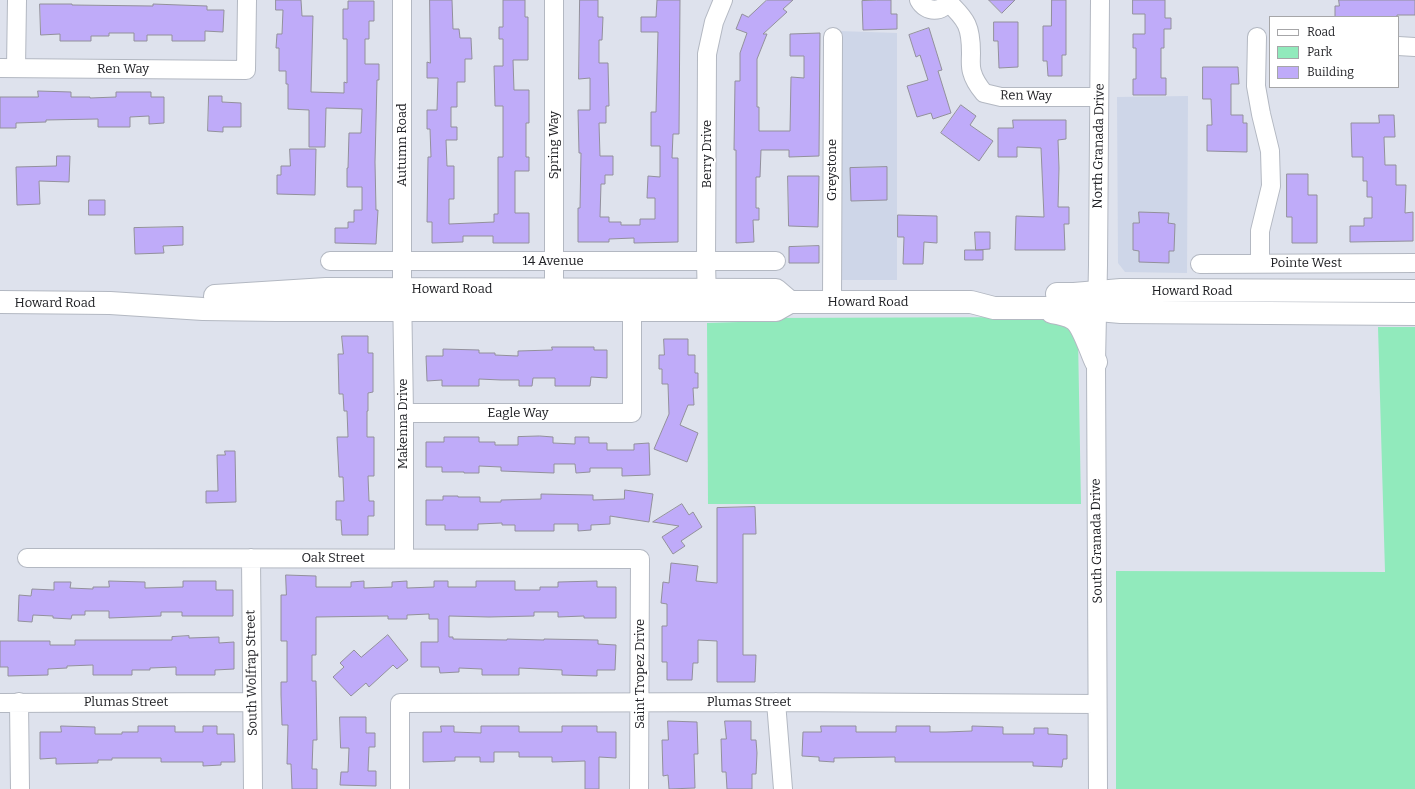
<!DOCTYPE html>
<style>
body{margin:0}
#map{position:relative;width:1415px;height:789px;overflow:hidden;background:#dee2ed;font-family:Bitter,serif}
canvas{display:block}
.legend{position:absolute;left:1269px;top:16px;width:130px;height:72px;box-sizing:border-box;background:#fff;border:1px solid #a6a6a8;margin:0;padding:5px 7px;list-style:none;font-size:12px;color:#202125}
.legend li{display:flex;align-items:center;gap:8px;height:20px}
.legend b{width:20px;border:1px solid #a6a6a8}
</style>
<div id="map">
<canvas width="1415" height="789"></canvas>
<ul class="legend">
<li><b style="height:5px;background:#fff"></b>Road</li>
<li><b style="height:11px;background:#91eabc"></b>Park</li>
<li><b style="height:11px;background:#bfabf9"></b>Building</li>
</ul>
</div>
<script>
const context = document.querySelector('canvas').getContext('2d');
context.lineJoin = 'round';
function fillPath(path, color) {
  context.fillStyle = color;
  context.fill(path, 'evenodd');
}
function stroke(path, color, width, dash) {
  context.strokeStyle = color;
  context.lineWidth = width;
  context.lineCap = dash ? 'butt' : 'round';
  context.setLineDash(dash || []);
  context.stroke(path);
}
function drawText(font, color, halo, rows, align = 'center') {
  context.font = font + ' Bitter,serif';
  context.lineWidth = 4;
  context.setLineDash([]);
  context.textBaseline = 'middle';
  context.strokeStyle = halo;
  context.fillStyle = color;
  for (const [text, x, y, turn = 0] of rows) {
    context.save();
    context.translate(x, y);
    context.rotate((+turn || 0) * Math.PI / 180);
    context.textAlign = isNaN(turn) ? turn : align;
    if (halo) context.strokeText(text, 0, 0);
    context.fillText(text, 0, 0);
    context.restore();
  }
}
fillPath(new Path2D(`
 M839 31 897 33V280H840Z
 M1188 96 1187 273 1125 272 1118 263 1117 97Z`), '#ced6e8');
fillPath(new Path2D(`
 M1048 317 1061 321 1078 338 1081 504H708L707 323 738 322 765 318Z
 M1378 327H1415V789H1116V571L1385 572Z`), '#91eabc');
const building = new Path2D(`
 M276 0H301L302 16H313L311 92 344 93V82L347 83V39H343V9H348V1H374V21H369V39H365V64H379V80H377L375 162 376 210H378L376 244 335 243V228H348V222H354V210H362V187H347V168H348L349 133H361L362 109 326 108 325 147H309V110L288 109V84H286V71H279V48H276L277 34H282L283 10H276Z
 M430 0H452L453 29H459L460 38H471L472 59H465V82H457V107H451V127H457V140H446L447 166H454V199H449V224L494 222V214H498V157H503V106H495L494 66H503V39H499V27H503V0H525V17H528V60H513L514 90H529V123H526V157H529V171H515V213H529V243H493V236H463V242L432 243V222H427L428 157H431L430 129H427V110H437L438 78H427V62L430 63Z
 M580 0H598V17H603L602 40H599V63H608L609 106H606V123H599L600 156H613V175H605V184H601L600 217H609V222H621V225H640V219H655V198H647L648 176 660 177V146H651V112H656L658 32H641V17H656L657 0H680L679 134H673L672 158H678V242L634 243V238L609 239V242H578V208H580L581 153H579L578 110H590V78L579 79Z
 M767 0H793L783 9 787 12 763 34H767L757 59V107H759V131H790L791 77 804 78V56H790V34L820 33 819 156 789 157V150H761L760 177H756V208H759V220H753L754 242 736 243V150H734L735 81H740V53L747 33 736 29 742 14 748 17Z
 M877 0H891V14H897V29L863 30 862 1Z
 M989 0H1015L1002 13Z
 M1052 0H1066V55H1062V76H1048L1047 61H1043V26H1051Z
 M1133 0H1165V18H1171V29H1164V48H1161V78H1166V95H1133V79H1136V48H1133V34H1145V14H1133Z
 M1339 0H1415V15H1397V17H1335V6H1339Z
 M40 4H72V5L153 6V4L207 6V10H224L223 32 205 31V41H172V35H147V41H134V33H109V36H91V41H60V34L41 35Z
 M994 22H1018V67L999 68 998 41H994Z
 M929 28 942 70 938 71 951 113 933 119 931 113 917 117 907 86 928 80 920 55 916 57 909 35Z
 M1203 67H1238L1239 84H1231V115H1243V123H1247V152L1207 151V125H1212L1211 99H1203Z
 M38 91 71 92V97H90V98L116 97V92H151V97H164V123L149 124V116L130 117V127H98V119L46 120V122L16 123V128H0V97H38Z
 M209 96H222V102L241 103V127H223V132L208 131Z
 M961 105 976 116 970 125 993 141 979 161 941 133Z
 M1379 115H1394L1395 137H1384L1385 165H1396V185H1406L1405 213 1413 212V241L1350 242V226H1364V218H1372V197H1367V181H1363V157H1352L1351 123H1379Z
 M1013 120H1066V139L1058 140 1059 168 1058 207H1069V224H1064L1065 250H1015L1016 216 1044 217 1041 148 1017 147V157H998V128H1013Z
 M290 149H316L315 195 277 194V175H281V166H290Z
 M57 156H70L69 182 39 181 40 204 17 205 16 167 56 166Z
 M887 167V200L851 201 850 168Z
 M1287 174H1308V195H1317V243H1292V217H1287Z
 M788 176H819L818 227 789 226Z
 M89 200H105V215H89Z
 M1139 212 1169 213 1168 223 1175 224 1174 251H1169V263L1139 262V251L1133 250V223H1139Z
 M898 215 937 216V243L924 242 923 264H903L904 237H898Z
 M183 227V245L163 246 164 253 135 254 134 228Z
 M975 232H990V249L976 250Z
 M819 246V263H789V247Z
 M965 250H983V260H965Z
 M342 336H368V353H373V392L368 393V411H367V437H374V476H368L369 501H374V516H368V535H342L341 520H336V501H344L343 477H339L337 437H348L347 411H344L343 394H339L338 354H343Z
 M664 339H688V355H695V373H698V388H693L694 405H688L680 425 698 433 687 462 654 449 669 414 668 384H662V369H659V355H664Z
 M552 347H594V350H607V378L591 377 590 386H555V378H533L532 386H519V380H501L479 379V386H442V380L427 381 426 356H443V349L479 350V353H495V355L518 356V351L552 350Z
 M540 436 553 437V443L575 444V437H589V443H607V450H634V444L649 443 650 475 622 476V468H590V472L576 473 575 464H554V473L501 471V467L479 466V473H464V472H442V467H426V442H444V437H479V442H495V445H518V437Z
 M225 451H235L236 502 206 503V491H218L217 455H225Z
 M625 490 653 494 649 522 610 516V524L591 525V530L578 531V524H554V531H515V525H502V523L478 524V530H445V525H426V500H443V496H458V497H480V502H501V500L541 499V494L593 495V500L624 499Z
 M682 504 689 515 693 512 702 527 681 541 685 546 673 554 662 537 679 526 653 522Z
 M755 507 756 534H743V655H756L755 682H717V641L698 640V663H693L692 680H667V662H662V626H667V604L661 603 663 582 669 583 671 563 698 566 696 581 717 583V508Z
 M286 575 316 576V587H351V582L364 581V588L392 587V582L407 581V588L434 587V581H448V587H476V581H515V590H540V587H558V582L597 581V587H616V618H584V616L558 617V612H534V616L489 617 449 616V637H453V639L507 640V639L544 640V639L598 640V644L616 645 615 670H597V676L562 675V670L519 668V675H482V669L459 668V672L440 673 439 667H421V642H438V619H429V614L407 615V619H388V616L316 617V655H312V681H316L317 740H313L312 769H317V789H292L291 764H287L288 725H282L281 695V682H287V641H281V595H286Z
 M109 581 145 582V588L183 587V581H216V590H233V616H182V612H161V616L109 618V611H85V615H72L71 619 53 618V616L33 615 32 622 18 621 19 595 31 596 32 589 54 590V582H71L70 588 93 589V587H109Z
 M388 635 408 660 397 669 393 665 369 687 366 683 351 696 333 677 344 667 340 663 354 650 361 657Z
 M189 636V638L219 637V643L234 642V669L215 670V675H176V667L150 668V670H132V675H93V665L67 666V668L48 669V675L8 676V667H0V641H50V645H75V640H172V637Z
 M340 717H366V733H375V747H369L368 771H376V786L340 785 341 772H348L349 748H341Z
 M668 721 697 722 698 754H694L695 788 669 789 668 775 663 776 662 740H668Z
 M725 721H751V740H756L757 753 756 774H752V789H727L726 772H722L721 739H726Z
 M61 726 95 727V734H122V732H138V726H175V732H203V726H217V734H234L235 762H221V765L203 766V762H161V758H112V760H98V763L56 764V758L40 759V732H61Z
 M441 726H454V732L481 733V726H519V732H562V726H597V732H616V758L599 757V789H585V761L552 762V757H519V752H494V762H480V757H455V761L423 762V732H441Z
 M821 726H856V732H896V726H930V732H946L972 731V726L1003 727V734H1034V728H1048V734L1067 735V759H1063L1062 767 1033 766V762H895V757L834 758V762L819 761V757L802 756 803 732H821Z`);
fillPath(building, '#bfabf9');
stroke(building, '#92909b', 1);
const minor = new Path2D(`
 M402 0V289L404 413V558
 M554 0V289
 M919 0C926 13 943 13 949 0
 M948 2C967 20 971 27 971 53 971 59 970 66 972 72 974 80 979 87 984 93L1001 97H1099
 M1257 37 1256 86 1261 114 1270 151 1271 186 1260 231V263
 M1398 46 1415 47
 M0 68 246 70 247 0
 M16 68 17 0
 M330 261H776
 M1200 264 1415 263
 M832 302 833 37
 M707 303 706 261 707 54 714 22 723 0
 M404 413H632V310
 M27 558 640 559 639 789
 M251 558 253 789
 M19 702 20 789
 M776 702 783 789
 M0 703 252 702
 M400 789V703L776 702 1097 704
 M1098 789 1096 362 1098 265 1100 0`);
const major = new Path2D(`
 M1057 294H1074L1121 290 1415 291
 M215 296 326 289 776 290 790 302
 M0 302 110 303 203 309 277 310H776L790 302H971L994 308H1076L1121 312 1415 314
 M1052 312C1059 313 1068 315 1074 319 1083 325 1091 352 1096 362`);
stroke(minor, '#b3b8c2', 20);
stroke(major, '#b3b8c2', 24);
stroke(minor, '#fff', 18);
stroke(major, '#fff', 22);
drawText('13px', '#202125', '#fff', [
 ["Ren Way",123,69],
 ["Ren Way",1026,96,1],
 ["Autumn Road",402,145,-90],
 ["Spring Way",554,145,-90],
 ["North Granada Drive",1099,146,-89],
 ["Berry Drive",707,154,-90],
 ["Greystone",832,170,-90],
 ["14 Avenue",553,261],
 ["Pointe West",1306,263],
 ["Howard Road",452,289],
 ["Howard Road",1192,291],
 ["Howard Road",868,302],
 ["Howard Road",55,303],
 ["Eagle Way",518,413],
 ["Makenna Drive",403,424,-90],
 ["South Granada Drive",1097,541,-91],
 ["Oak Street",333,558],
 ["South Wolfrap Street",252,673,-91],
 ["Saint Tropez Drive",640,674,-90],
 ["Plumas Street",126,702],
 ["Plumas Street",749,702]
]);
</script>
